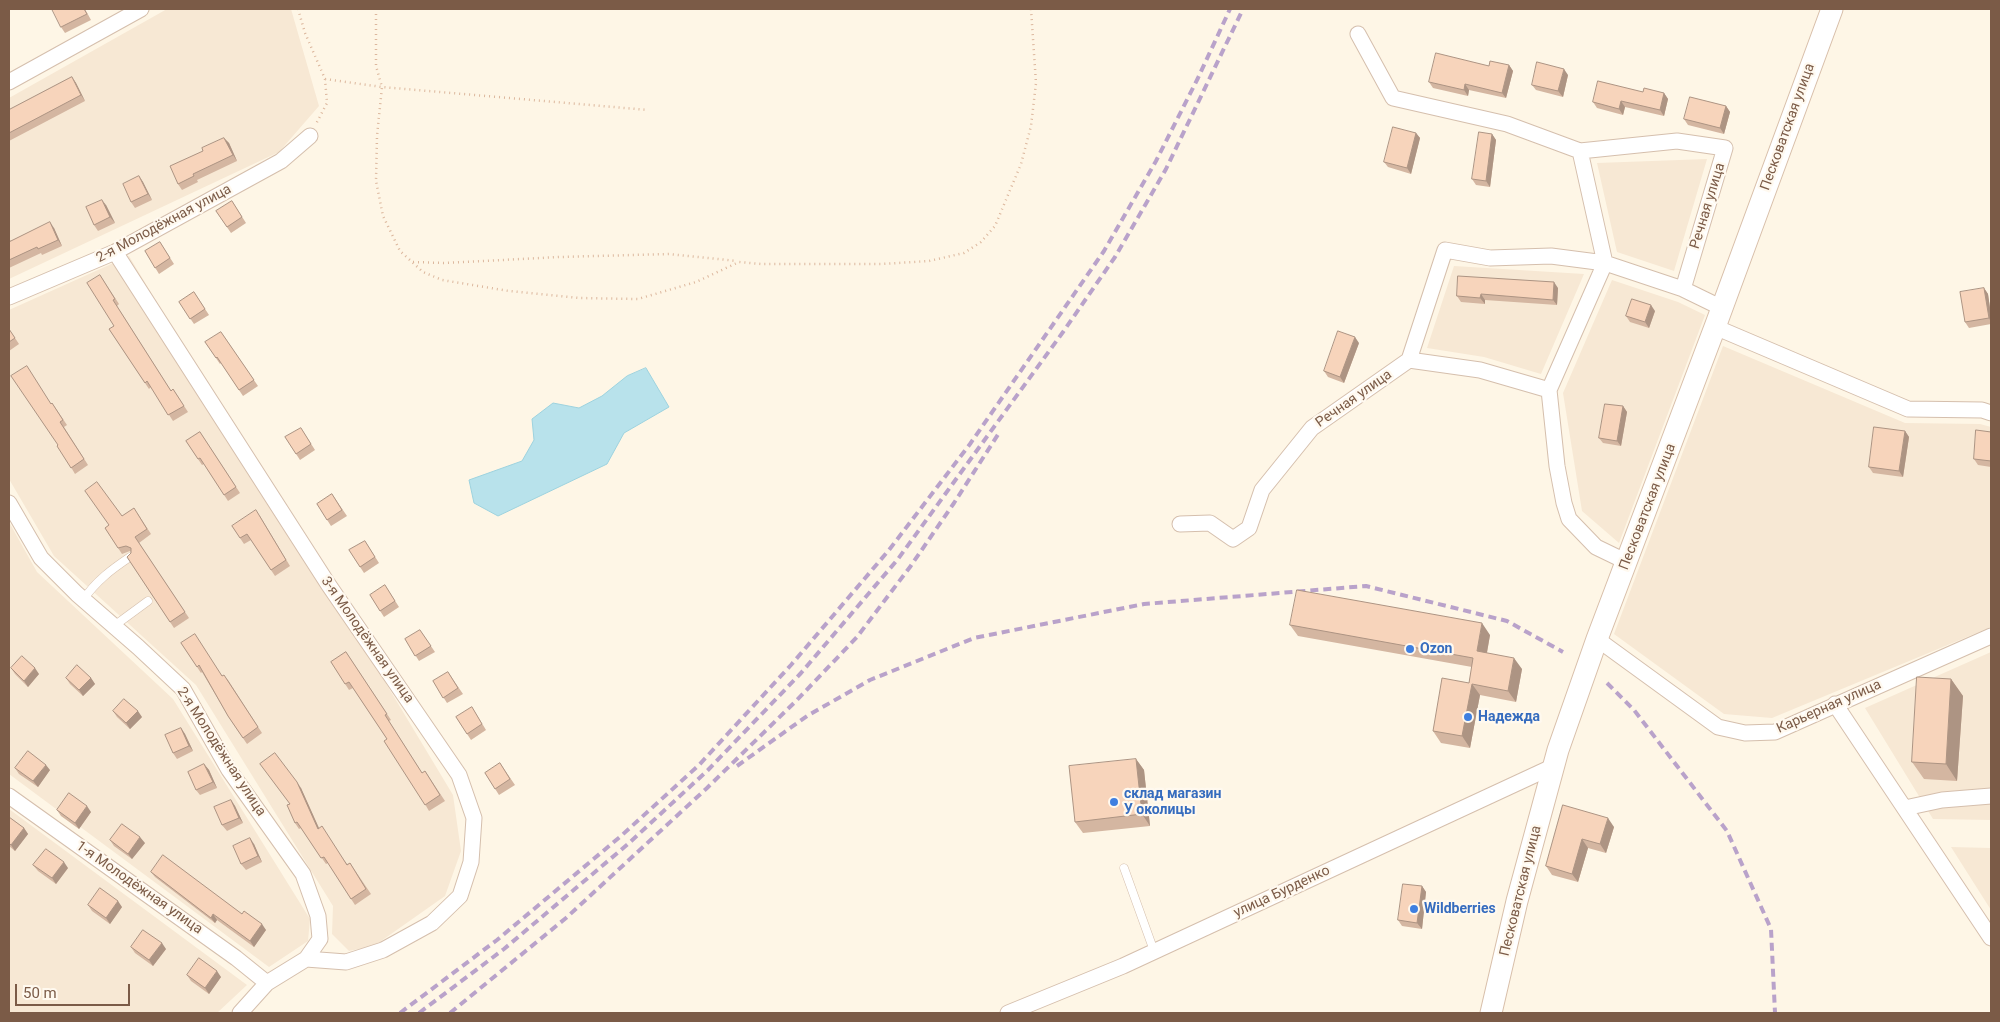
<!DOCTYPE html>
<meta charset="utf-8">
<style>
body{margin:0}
#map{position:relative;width:2000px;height:1022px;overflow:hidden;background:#fef6e6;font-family:Roboto,sans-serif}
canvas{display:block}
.frame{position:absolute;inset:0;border:10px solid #7b5b47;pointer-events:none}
.scale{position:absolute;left:15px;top:984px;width:115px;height:22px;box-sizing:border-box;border:2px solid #7b5b47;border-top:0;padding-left:6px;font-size:15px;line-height:18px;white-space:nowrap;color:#7b5b47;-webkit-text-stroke:4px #fff9ef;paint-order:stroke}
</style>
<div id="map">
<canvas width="2000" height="1022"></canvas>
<div class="frame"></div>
<div class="scale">50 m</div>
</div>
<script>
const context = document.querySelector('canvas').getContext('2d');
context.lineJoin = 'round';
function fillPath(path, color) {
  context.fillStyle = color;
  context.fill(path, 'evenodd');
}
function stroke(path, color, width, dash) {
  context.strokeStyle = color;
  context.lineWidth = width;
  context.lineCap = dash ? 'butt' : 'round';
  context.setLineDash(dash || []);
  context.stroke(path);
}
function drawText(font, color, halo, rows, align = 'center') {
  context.font = font + ' Roboto,sans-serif';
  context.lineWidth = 4.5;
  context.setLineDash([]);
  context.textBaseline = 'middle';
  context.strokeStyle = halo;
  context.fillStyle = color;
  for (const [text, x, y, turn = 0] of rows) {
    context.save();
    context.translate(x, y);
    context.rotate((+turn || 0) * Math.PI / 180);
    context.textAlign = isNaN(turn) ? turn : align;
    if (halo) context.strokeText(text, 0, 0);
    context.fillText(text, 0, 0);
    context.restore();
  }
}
fillPath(new Path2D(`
 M167 9H291L319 106 279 152 9 279V98Z
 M1707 159 1674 271 1617 252 1597 163Z
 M129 256 453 795 461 851 445 896 374 946 349 951 332 934 333 906 196 685 54 556 9 479V310Z
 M1454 266 1584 274 1541 374 1484 357 1427 348Z
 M1612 280 1678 302 1705 315 1619 543 1582 511 1563 393Z
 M1723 346 1905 423 1980 424 1991 427V627L1772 718 1724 714 1614 634Z
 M9 522 37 572 173 699 310 919 308 941 269 967 9 774Z
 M1991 652V820L1933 819 1865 708Z
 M9 809 247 985 217 1013H9Z
 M1951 847 1991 848V910Z`), '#f7e8d4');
const water = new Path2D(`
 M646 368 669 407 624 433 607 464 498 516 474 503 469 480 522 461 534 440 532 419 553 403 579 408 602 396 627 376Z`);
fillPath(water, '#b8e2eb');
stroke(water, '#9dd2de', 1);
const service = new Path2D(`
 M83 600C96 581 112 569 130 557
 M114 626 148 601
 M1124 868 1154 951`);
const minor = new Path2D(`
 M1358 34 1393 98 1507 124 1580 151 1605 263 1683 289 1722 308
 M9 82 141 9
 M1580 151 1677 141 1725 148 1683 289
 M115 252 328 584 459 775 474 818 471 862 460 896 432 923 383 950 346 962 306 959
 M9 297 115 252 281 161 310 136
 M1715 327 1908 409 1982 410 1991 413
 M1409 360 1445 250 1490 258 1551 256 1605 263 1549 390 1557 466 1564 503 1569 519 1596 547 1627 562
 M9 503 41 558 77 594 138 647 183 689 229 770 303 874 318 916 320 939 306 959 267 983 240 1013
 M1180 524 1210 523 1233 539 1249 528 1262 490 1312 428 1409 360 1480 370 1549 390
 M1597 639 1718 727 1745 733 1775 732 1991 636
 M1835 704 1991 938
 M9 796 236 958 267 983
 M1905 808 1942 800 1991 796
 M1008 1013 1123 966 1554 766`);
const secondary = new Path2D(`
 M1491 1013 1517 901 1558 750 1597 639 1715 327 1832 9`);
stroke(service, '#d5bfad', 9);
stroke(minor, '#d5bfad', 17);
stroke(secondary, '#d8bfaa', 23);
stroke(new Path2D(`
 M298 9 305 33 325 79 327 103 316 124
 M376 9V66L382 87 377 136 376 181 383 216 400 251 423 272 442 280 509 291 579 298 638 299 696 282 739 262 761 264H882L929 261 964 253 981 242 995 226 1021 164 1031 126 1036 83 1031 9
 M325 79 382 87 648 110
 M413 262 443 263 560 257 669 254 737 261`), '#dcb79d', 2.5, [1, 4]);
stroke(service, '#fff', 8);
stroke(minor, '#fff', 15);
stroke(secondary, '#fff', 21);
stroke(new Path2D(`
 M1607 683 1634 710 1727 831 1771 929 1775 1013
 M737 766 807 716 870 680 974 638 1144 604 1366 586 1507 621 1563 652
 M400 1013 497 940 621 836 699 765 791 665 889 550 970 444 1104 251 1156 161 1198 78 1230 9
 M419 1013 504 949 628 844 708 770 801 673 898 559 1063 332 1115 257 1166 169 1243 9
 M450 1013 566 918 707 788 797 700 857 637 910 567 954 503 999 433`), '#b9a2ca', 4, [8, 5]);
fillPath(new Path2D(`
 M85 9 91 20 65 33 61 27Z
 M1509 65 1513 71 1506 98 1469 90 1468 96 1433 88 1429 82 1489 66Z
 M1568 75 1563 97 1536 90 1532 85Z
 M72 77 76 83 85 101 9 141V110Z
 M1643 92 1664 93 1668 99 1664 116 1625 107 1623 115 1597 108 1593 102Z
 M1726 106 1730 112 1724 134 1688 125 1684 119Z
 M1416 133 1420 138 1411 174 1388 167 1384 162Z
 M1492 134 1496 140 1490 187 1476 185 1472 179Z
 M224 138 229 143 237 161 197 180 198 182 182 190 178 184 203 151Z
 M139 176 143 182 152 200 135 208 131 202Z
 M232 201 246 223 231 233 216 211Z
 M106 205 115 223 98 231 94 225Z
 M54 228 62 246 42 255 41 253 9 268V239L10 241Z
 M160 242 174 264 159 274 145 251Z
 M100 275 119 304 117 306 171 391 173 389 188 412 173 421 151 387 149 389 109 329 114 326Z
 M1558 288 1557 305 1485 300V304L1461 302 1457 296Z
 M1984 288 1988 294 1991 315V324L1969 328 1965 322Z
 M194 292 209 315 194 324 179 302Z
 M1655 311 1649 328 1630 322 1626 316Z
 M9 329 19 344 9 351Z
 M221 332 258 386 243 396 221 363 220 364 205 342Z
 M1359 343 1344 383 1328 377 1324 371Z
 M52 403 67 425 64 427 88 465 75 474 58 445 51 404Z
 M1623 406 1627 412 1621 446 1603 443 1599 438Z
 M301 428 315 450 300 460 285 437Z
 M1905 431 1909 437 1903 477 1873 473 1869 467Z
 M200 432 240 493 228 501 204 464 202 465 186 441Z
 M1991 432V467L1978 465 1974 459Z
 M332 494 347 516 331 526 317 504Z
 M138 514 151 534 139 543 189 618 174 628 127 557 131 553V552L130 551 122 554 105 528 122 516Z
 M260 516 290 566 275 576 251 540 244 544 232 526Z
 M365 541 379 563 364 573 349 550Z
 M385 585 399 607 384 617 370 595Z
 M1290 625 1490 635 1487 653 1522 669 1516 702 1480 695 1470 748 1441 743 1433 731 1469 683 1472 667 1298 636Z
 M420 630 435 652 419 661 405 639Z
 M181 643 228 680 262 733 247 744 228 716 202 672 201 673Z
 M346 652 391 720 389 721 422 773 425 771 445 801 429 811 387 739 353 688 349 690 331 662Z
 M11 668 39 674 28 687 15 674Z
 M448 672 463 694 447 703 433 681Z
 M66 678H91L95 684 83 696 70 684Z
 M1951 679 1963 696 1957 781 1924 779 1912 762Z
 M472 707 486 730 471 740 456 717Z
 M113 711 142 717 130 729 117 717Z
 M181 728 185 734 193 751 177 759 173 753Z
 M1136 759 1144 770 1150 826 1083 833 1075 822Z
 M500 763 515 785 499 795 485 773Z
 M204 764 209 770 217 788 200 795 196 790Z
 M15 768 50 770 38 787 19 774Z
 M301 788 319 828 347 864 350 863 371 894 355 905 328 863 326 864 301 828 299 829 295 823 290 804Z
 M231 800 235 806 243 823 227 831 222 825Z
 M1563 805 1614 827 1606 853 1588 848 1578 882 1552 875 1546 866Z
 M57 810 91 812 79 829 61 816Z
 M9 817 24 828 28 834 15 851 9 846Z
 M110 840 145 843 132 859 114 846Z
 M254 844 262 862 246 870 241 864Z
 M33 865 68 868 56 884 38 871Z
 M151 872 242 914 266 930 254 947 217 920 215 923 155 877Z
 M1422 886 1426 892 1422 929 1402 926 1398 920Z
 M88 905 122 907 110 924 92 911Z
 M131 947 166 949 153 966 135 953Z
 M187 975 221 977 209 994 191 981Z`), '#d4b6a1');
fillPath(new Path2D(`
 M1509 65 1513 71 1506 98 1502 93Z
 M1564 69 1568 75 1563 97 1558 91Z
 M72 77 76 83 85 101 81 95Z
 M1465 84 1469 90 1468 96 1464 90Z
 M1664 93 1668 99 1664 116 1660 110Z
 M1621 101 1625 107 1623 115 1619 109Z
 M1726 106 1730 112 1724 134 1720 128Z
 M1416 133 1420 138 1411 174 1407 168Z
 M1492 134 1496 140 1490 187 1486 181Z
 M224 138 229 143 237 161 233 155Z
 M139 176 143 182 152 200 148 194Z
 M102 200 106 205 115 223 110 217Z
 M50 222 54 228 62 246 58 240Z
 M1554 282 1558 288 1557 305 1553 300Z
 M1984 288 1988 294 1991 315V322L1989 318Z
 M1481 294 1485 300V304L1480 298Z
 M1651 305 1655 311 1649 328 1645 322Z
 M1355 337 1359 343 1344 383 1340 377Z
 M1623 406 1627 412 1621 446 1617 441Z
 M1905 431 1909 437 1903 477 1899 471Z
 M1482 623 1490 635 1485 663 1477 651Z
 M1514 658 1522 669 1516 702 1508 691Z
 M35 668 39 674 28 687 24 681Z
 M91 678 95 684 83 696 79 690Z
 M1951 679 1963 696 1957 781 1946 764Z
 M1472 684 1480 695 1470 748 1462 736Z
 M138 711 142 717 130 729 126 723Z
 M181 728 185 734 193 751 189 746Z
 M1136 759 1144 770 1150 826 1142 814Z
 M204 764 209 770 217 788 213 782Z
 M46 765 50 770 38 787 33 781Z
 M297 782 301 788 322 835 318 829Z
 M231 800 235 806 243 823 239 818Z
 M87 806 91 812 79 829 75 823Z
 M1608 818 1614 827 1606 853 1600 844Z
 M24 828 28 834 15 851 11 845Z
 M140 837 145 843 132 859 128 854Z
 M250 838 254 844 262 862 258 856Z
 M1582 839 1588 848 1578 882 1572 874Z
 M64 862 68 868 56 884 52 878Z
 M1422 886 1426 892 1422 929 1417 923Z
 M118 901 122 907 110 924 106 918Z
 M213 914 217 920 215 923 211 918Z
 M262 924 266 930 254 947 250 941Z
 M162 943 166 949 153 966 149 960Z
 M217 971 221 977 209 994 205 988Z`), '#ad9483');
const building = new Path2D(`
 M52 9H84L87 14 61 27Z
 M1436 53 1489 66 1490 61 1509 65 1502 93 1465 84 1464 90 1429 82Z
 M1537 62 1564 69 1558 91 1532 85Z
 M72 77 81 95 9 133V110Z
 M1598 81 1643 92 1644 88 1664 93 1660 110 1621 101 1619 109 1593 102Z
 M1690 97 1726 106 1720 128 1684 119Z
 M1393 127 1416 133 1407 168 1384 162Z
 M1479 132 1492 134 1486 181 1472 179Z
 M224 138 233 155 193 174 194 176 178 184 170 166 203 151 202 148Z
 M139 176 148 194 131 202 123 184Z
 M102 200 110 217 94 225 86 207Z
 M232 201 242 217 227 227 216 211Z
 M50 222 58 240 38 249 37 247 9 260V239L10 241Z
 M160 242 170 258 155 268 145 251Z
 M100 275 115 299 113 300 171 391 173 389 184 406 168 415 147 381 145 383 109 329 114 326 87 283Z
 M1458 276 1554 282 1553 300 1481 294 1480 298 1457 296Z
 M1984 288 1989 318 1965 322 1960 292Z
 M194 292 205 309 190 319 179 302Z
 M1632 299 1651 305 1645 322 1626 316Z
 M9 329 15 338 9 342Z
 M1338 331 1355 337 1340 377 1324 371Z
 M221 332 254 380 239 390 217 357 216 358 205 342Z
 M27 366 51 404 52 403 63 420 60 422 84 459 71 468 57 446 58 445 11 376Z
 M1605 404 1623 406 1617 441 1599 438Z
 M1874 427 1905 431 1899 471 1869 467Z
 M301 428 311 444 296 454 285 437Z
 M1976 430 1991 432V461L1974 459Z
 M200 432 236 487 224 495 200 458 198 459 186 441Z
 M97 482 122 516 134 508 147 529 135 537 185 612 170 622 127 557 131 553V548L126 546 118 548 105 528 109 525 85 491Z
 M332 494 342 510 327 520 317 504Z
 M256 510 286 560 271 570 247 534 240 538 232 526Z
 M365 541 375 557 360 567 349 550Z
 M385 585 395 601 380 611 370 595Z
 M1297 590 1482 623 1477 651 1514 658 1508 691 1472 684 1462 736 1433 731 1442 678 1469 683 1473 658 1290 625Z
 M420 630 431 646 415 656 405 639Z
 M195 634 222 676 224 675 258 727 243 738 228 716 199 665 197 667 181 643Z
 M346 652 387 714 385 715 422 773 425 771 440 795 425 805 384 741 387 739 349 682 345 684 331 662Z
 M22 656 35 668 24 681 11 668Z
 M77 665 91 678 79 690 66 678Z
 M448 672 458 688 443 698 433 681Z
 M1917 677 1951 679 1946 764 1912 762Z
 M124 699 138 711 126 723 113 711Z
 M472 707 482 724 467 734 456 717Z
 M181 728 189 746 173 753 165 735Z
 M28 751 46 765 33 781 15 768Z
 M275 753 297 782 318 829 322 826 347 865 350 863 366 889 351 899 324 857 321 858 297 822 295 823 287 805 290 804 260 764Z
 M1136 759 1142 814 1075 822 1069 766Z
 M500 763 510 779 495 789 485 773Z
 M204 764 213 782 196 790 188 772Z
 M69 793 87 806 75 823 57 810Z
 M231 800 239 818 222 825 214 807Z
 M1563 805 1608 818 1600 844 1582 839 1572 874 1546 866Z
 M9 817 24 828 11 845 9 843Z
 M122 824 140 837 128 854 110 840Z
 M250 838 258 856 241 864 233 846Z
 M46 849 64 862 52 878 33 865Z
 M163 855 242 914 244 911 262 924 250 941 213 914 211 918 151 872Z
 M1403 884 1422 886 1417 923 1398 920Z
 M100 888 118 901 106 918 88 905Z
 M143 930 162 943 149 960 131 947Z
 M199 958 217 971 205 988 187 975Z`);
fillPath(building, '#f7d4bb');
stroke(building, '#ad9483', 1);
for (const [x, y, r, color] of [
 [1410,649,5,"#3f7fe0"],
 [1468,717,5,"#3f7fe0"],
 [1114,802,5,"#3f7fe0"],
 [1414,909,5,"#3f7fe0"]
]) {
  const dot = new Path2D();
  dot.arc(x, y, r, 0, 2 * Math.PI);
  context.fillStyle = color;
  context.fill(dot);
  stroke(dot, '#fff9ef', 2);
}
drawText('14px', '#7b5b47', '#fff9ef', [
 ["Песковатская улица",1788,127,-70],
 ["Речная улица",1708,206,-73],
 ["2-я Молодёжная улица",164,224,-28],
 ["Речная улица",1354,399,-35],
 ["Песковатская улица",1648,507,-69],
 ["3-я Молодёжная улица",367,640,55],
 ["Карьерная улица",1829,707,-24],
 ["2-я Молодёжная улица",221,752,57],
 ["1-я Молодёжная улица",139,888,35],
 ["Песковатская улица",1521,891,-76],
 ["улица Бурденко",1282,892,-25]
]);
drawText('bold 14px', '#366cbe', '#fff9ef', [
 ["Ozon",1420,649],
 ["Надежда",1478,717],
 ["склад магазин",1124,794],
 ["У околицы",1124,810],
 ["Wildberries",1424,909]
], 'left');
</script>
